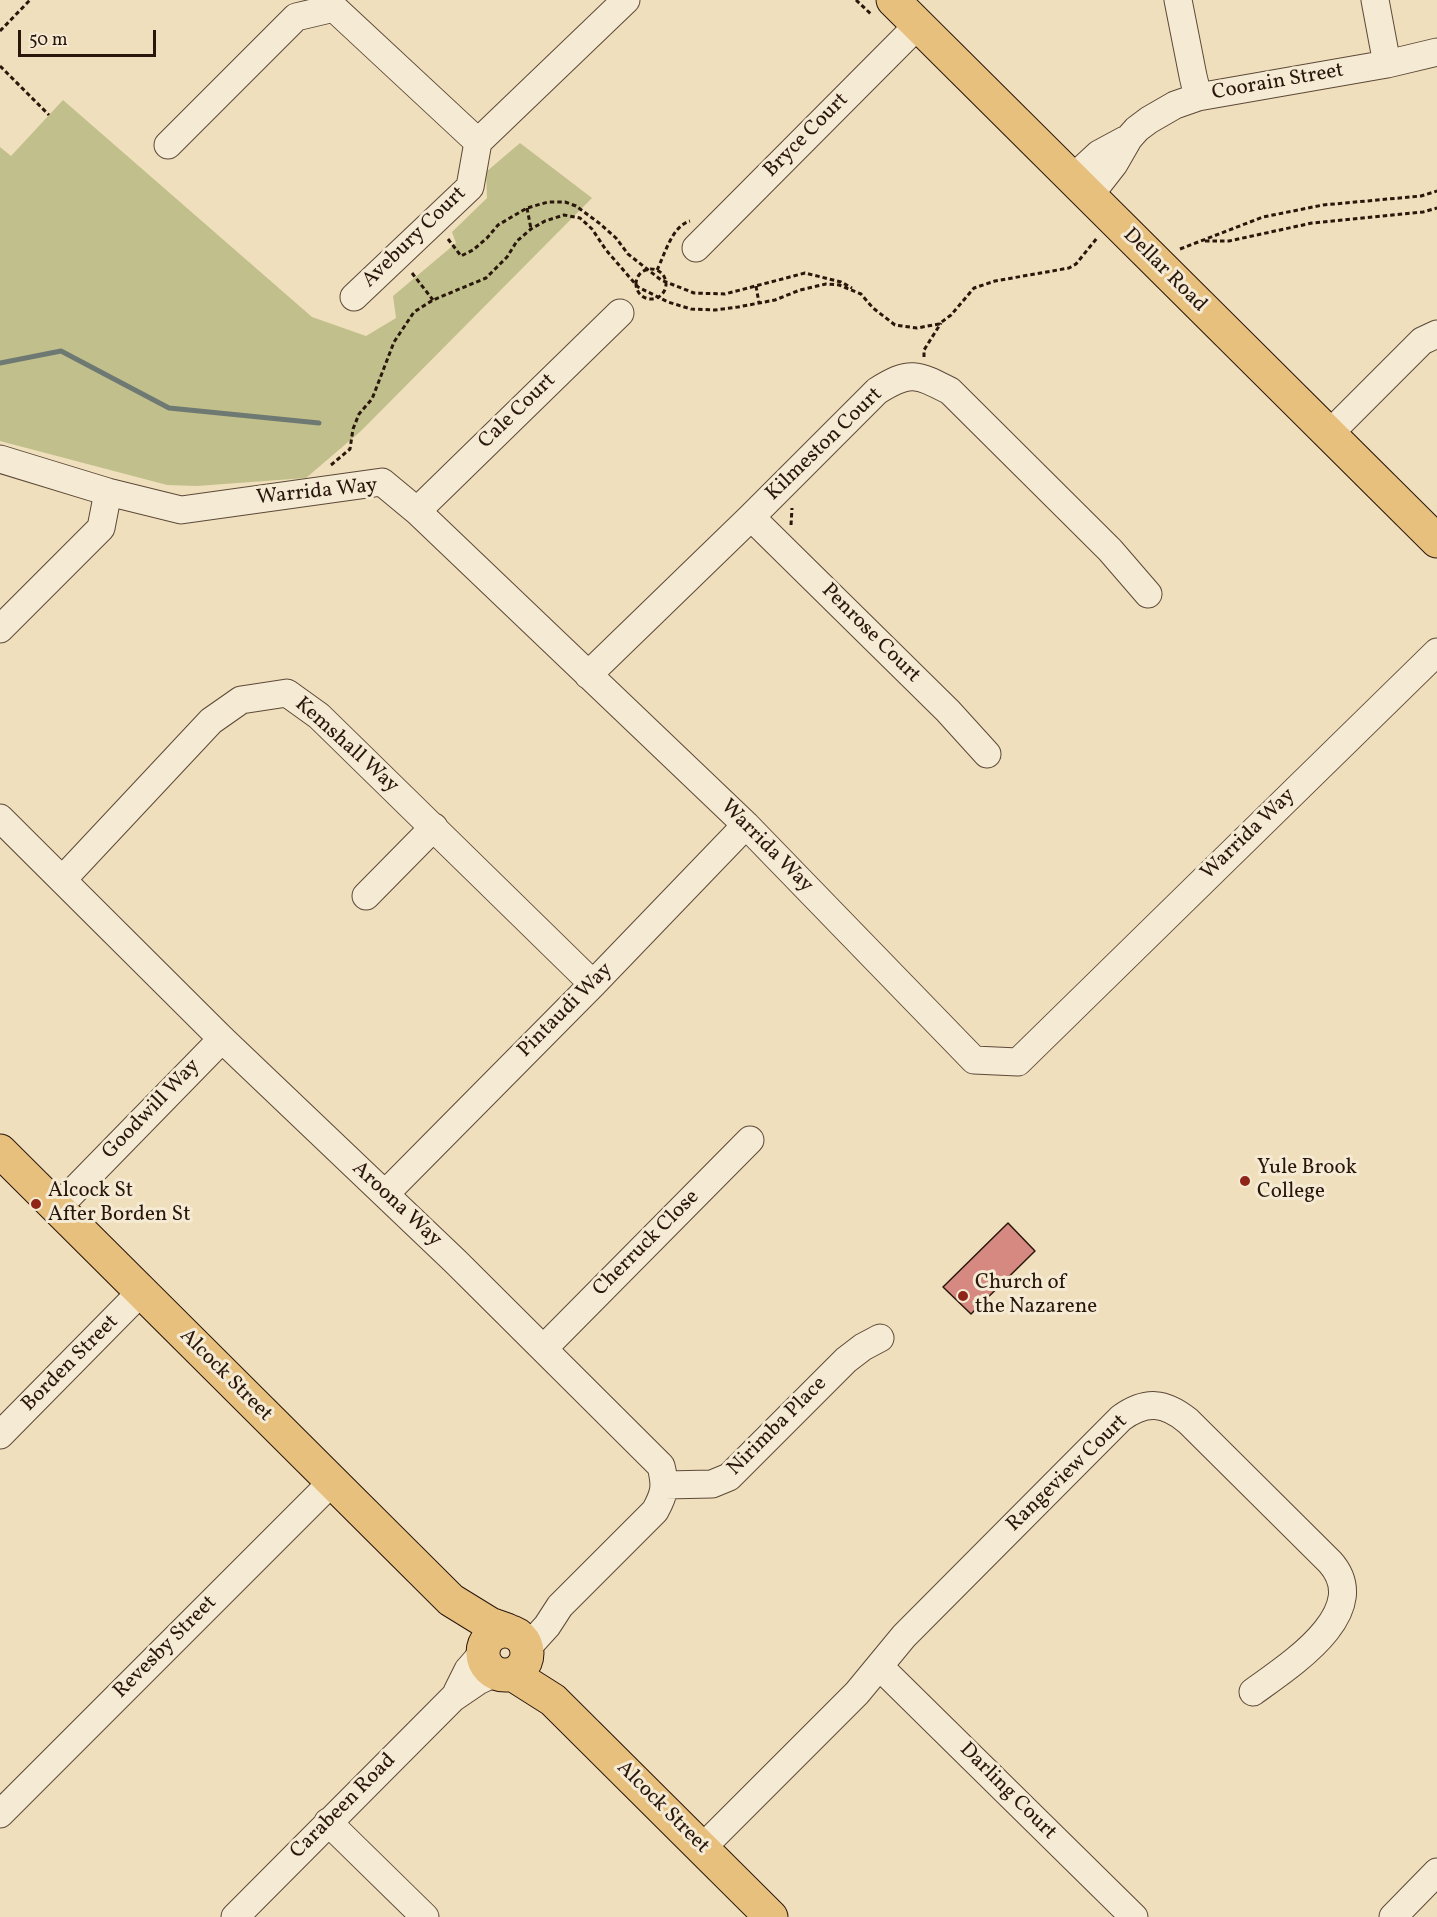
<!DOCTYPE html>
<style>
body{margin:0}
#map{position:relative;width:1437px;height:1917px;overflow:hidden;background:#f0dfbc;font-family:Vollkorn,serif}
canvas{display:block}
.scale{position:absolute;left:18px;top:30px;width:138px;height:27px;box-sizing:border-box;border:3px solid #2a170c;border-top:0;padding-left:8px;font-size:18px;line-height:21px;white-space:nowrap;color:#2a170c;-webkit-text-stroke:4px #f5ead3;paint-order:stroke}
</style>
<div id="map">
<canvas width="1437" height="1917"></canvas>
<div class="scale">50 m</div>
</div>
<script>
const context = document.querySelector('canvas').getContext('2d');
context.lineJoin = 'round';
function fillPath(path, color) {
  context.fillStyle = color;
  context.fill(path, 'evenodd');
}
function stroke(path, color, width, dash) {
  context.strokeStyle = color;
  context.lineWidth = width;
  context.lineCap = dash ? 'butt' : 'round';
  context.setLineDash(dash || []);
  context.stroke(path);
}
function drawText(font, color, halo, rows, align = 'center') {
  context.font = font + ' Vollkorn,serif';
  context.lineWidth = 6;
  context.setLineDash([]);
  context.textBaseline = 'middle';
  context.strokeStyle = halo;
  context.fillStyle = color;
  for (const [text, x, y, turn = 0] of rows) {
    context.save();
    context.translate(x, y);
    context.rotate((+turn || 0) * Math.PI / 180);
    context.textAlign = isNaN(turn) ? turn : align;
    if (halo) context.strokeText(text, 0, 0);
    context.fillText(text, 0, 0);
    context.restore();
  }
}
fillPath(new Path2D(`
 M63 100 312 317 366 336 396 318 393 296 456 243 452 232 487 198 486 172 520 143 592 198 361 431 306 478 197 486 167 485 0 441V147L11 156Z`), '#c1c08c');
stroke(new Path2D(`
 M0 363 61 351 169 408 319 423`), '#6e7973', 5);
const building = new Path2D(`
 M1008 1223 1035 1251 971 1314 943 1287Z`);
fillPath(building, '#d58981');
stroke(building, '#2a170c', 1.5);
const minor = new Path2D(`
 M1178 0 1193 76 1198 97
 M1375 0 1387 64
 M168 145 296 17 334 8 478 142 626 0
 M1072 179 1099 154 1125 140
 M1089 196 1114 164 1129 138 1137 129 1149 120 1175 105 1198 97 1387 64 1437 52
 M696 248 918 25
 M354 297 470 187 478 142
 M1329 434 1422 341 1437 334
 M0 459 108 492 181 510 382 482 417 511 746 825 974 1060 1018 1062 1437 652
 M417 511 620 313
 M751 517 948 711 987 754
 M0 629 101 528 108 492
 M588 675 751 517 877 391C910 370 917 374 950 391L1110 550 1148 594
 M0 818 222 1039 455 1261 661 1466C666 1486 665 1493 655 1511L560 1606 547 1626 527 1648
 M63 879 211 721 241 700 287 693 319 716 593 984
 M366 896 434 827
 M385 1194 593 984 746 825
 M57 1208 222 1039
 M544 1348 750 1140
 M0 1435 141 1292
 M665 1485 712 1484 729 1477 846 1360 863 1347 880 1338
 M880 1667 1134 1917
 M457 1692 468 1670 482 1654
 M0 1814 332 1482
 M328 1822 425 1917
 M702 1848 857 1693 904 1636 1121 1418C1146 1400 1165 1402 1188 1421L1330 1562C1375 1612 1287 1667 1253 1692
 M235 1917 453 1698 478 1681 495 1673
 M1393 1917 1437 1872`);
const major = new Path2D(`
 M893 0 1437 541
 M0 1151 451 1600 490 1624 507 1630
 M483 1653a22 22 0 1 1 44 0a22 22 0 1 1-44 0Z
 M512 1674 553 1700 771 1917`);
stroke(minor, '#5c4938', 29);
stroke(major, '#2a170c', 35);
stroke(new Path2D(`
 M856 0 872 15
 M0 31 30 0
 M0 66 49 115
 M527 208 531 229
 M448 239 461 256 473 250 487 238 498 225 527 208 548 202H565L576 206 599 223 616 238 628 254 661 280 694 293 725 294 805 273 841 282 852 288
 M1205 241H1229L1312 223 1423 212 1437 208
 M1180 249 1263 217 1323 205 1421 196 1437 191
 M636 284a15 15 0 1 1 30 0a15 15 0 1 1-30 0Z
 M657 270C665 254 672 226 690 221
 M412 273 433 300
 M756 286 759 303
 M924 357V350L941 323
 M331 465 350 449 353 429 359 414 372 399 394 342 414 312 433 300 486 278 507 257 517 241 531 229 545 221 564 215 580 218 592 229 606 250 638 287 668 302 691 309 715 310 738 307 775 300 800 290 826 284 839 285 861 294 873 308 895 325 917 328 939 324 951 315 974 288 995 281 1069 268 1076 264 1097 238
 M791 525 792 508`), '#2a170c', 3, [4.5, 3]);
stroke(minor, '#f5ead3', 27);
stroke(major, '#e8c07e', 33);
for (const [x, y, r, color] of [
 [1245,1181,6,"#8f2418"],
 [36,1204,6,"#8f2418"],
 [963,1296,6,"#8f2418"]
]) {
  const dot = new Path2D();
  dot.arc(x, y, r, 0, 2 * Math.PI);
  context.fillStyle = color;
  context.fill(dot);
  stroke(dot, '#f5ead3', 2);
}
drawText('21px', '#2a170c', '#f5ead3', [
 ["Coorain Street",1278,83,-10],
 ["Bryce Court",807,136,-45],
 ["Avebury Court",415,238,-44],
 ["Dellar Road",1164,271,45],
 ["Cale Court",518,412,-44],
 ["Kilmeston Court",825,445,-44],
 ["Warrida Way",317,493,-6],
 ["Penrose Court",870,634,45],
 ["Kemshall Way",346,746,42],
 ["Warrida Way",1249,835,-44],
 ["Warrida Way",766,847,45],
 ["Pintaudi Way",566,1011,-45],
 ["Goodwill Way",152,1110,-46],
 ["Aroona Way",396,1205,43],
 ["Cherruck Close",647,1244,-45],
 ["Borden Street",71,1364,-45],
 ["Alcock Street",225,1376,45],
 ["Nirimba Place",778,1427,-45],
 ["Rangeview Court",1068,1474,-44],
 ["Revesby Street",166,1648,-45],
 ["Darling Court",1007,1792,45],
 ["Carabeen Road",344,1807,-45],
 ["Alcock Street",662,1808,45]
]);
drawText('21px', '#2a170c', '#f5ead3', [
 ["Yule Brook",1257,1169],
 ["College",1257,1193],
 ["Alcock St",48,1192],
 ["After Borden St",48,1216],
 ["Church of",975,1284],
 ["the Nazarene",975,1308]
], 'left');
</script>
